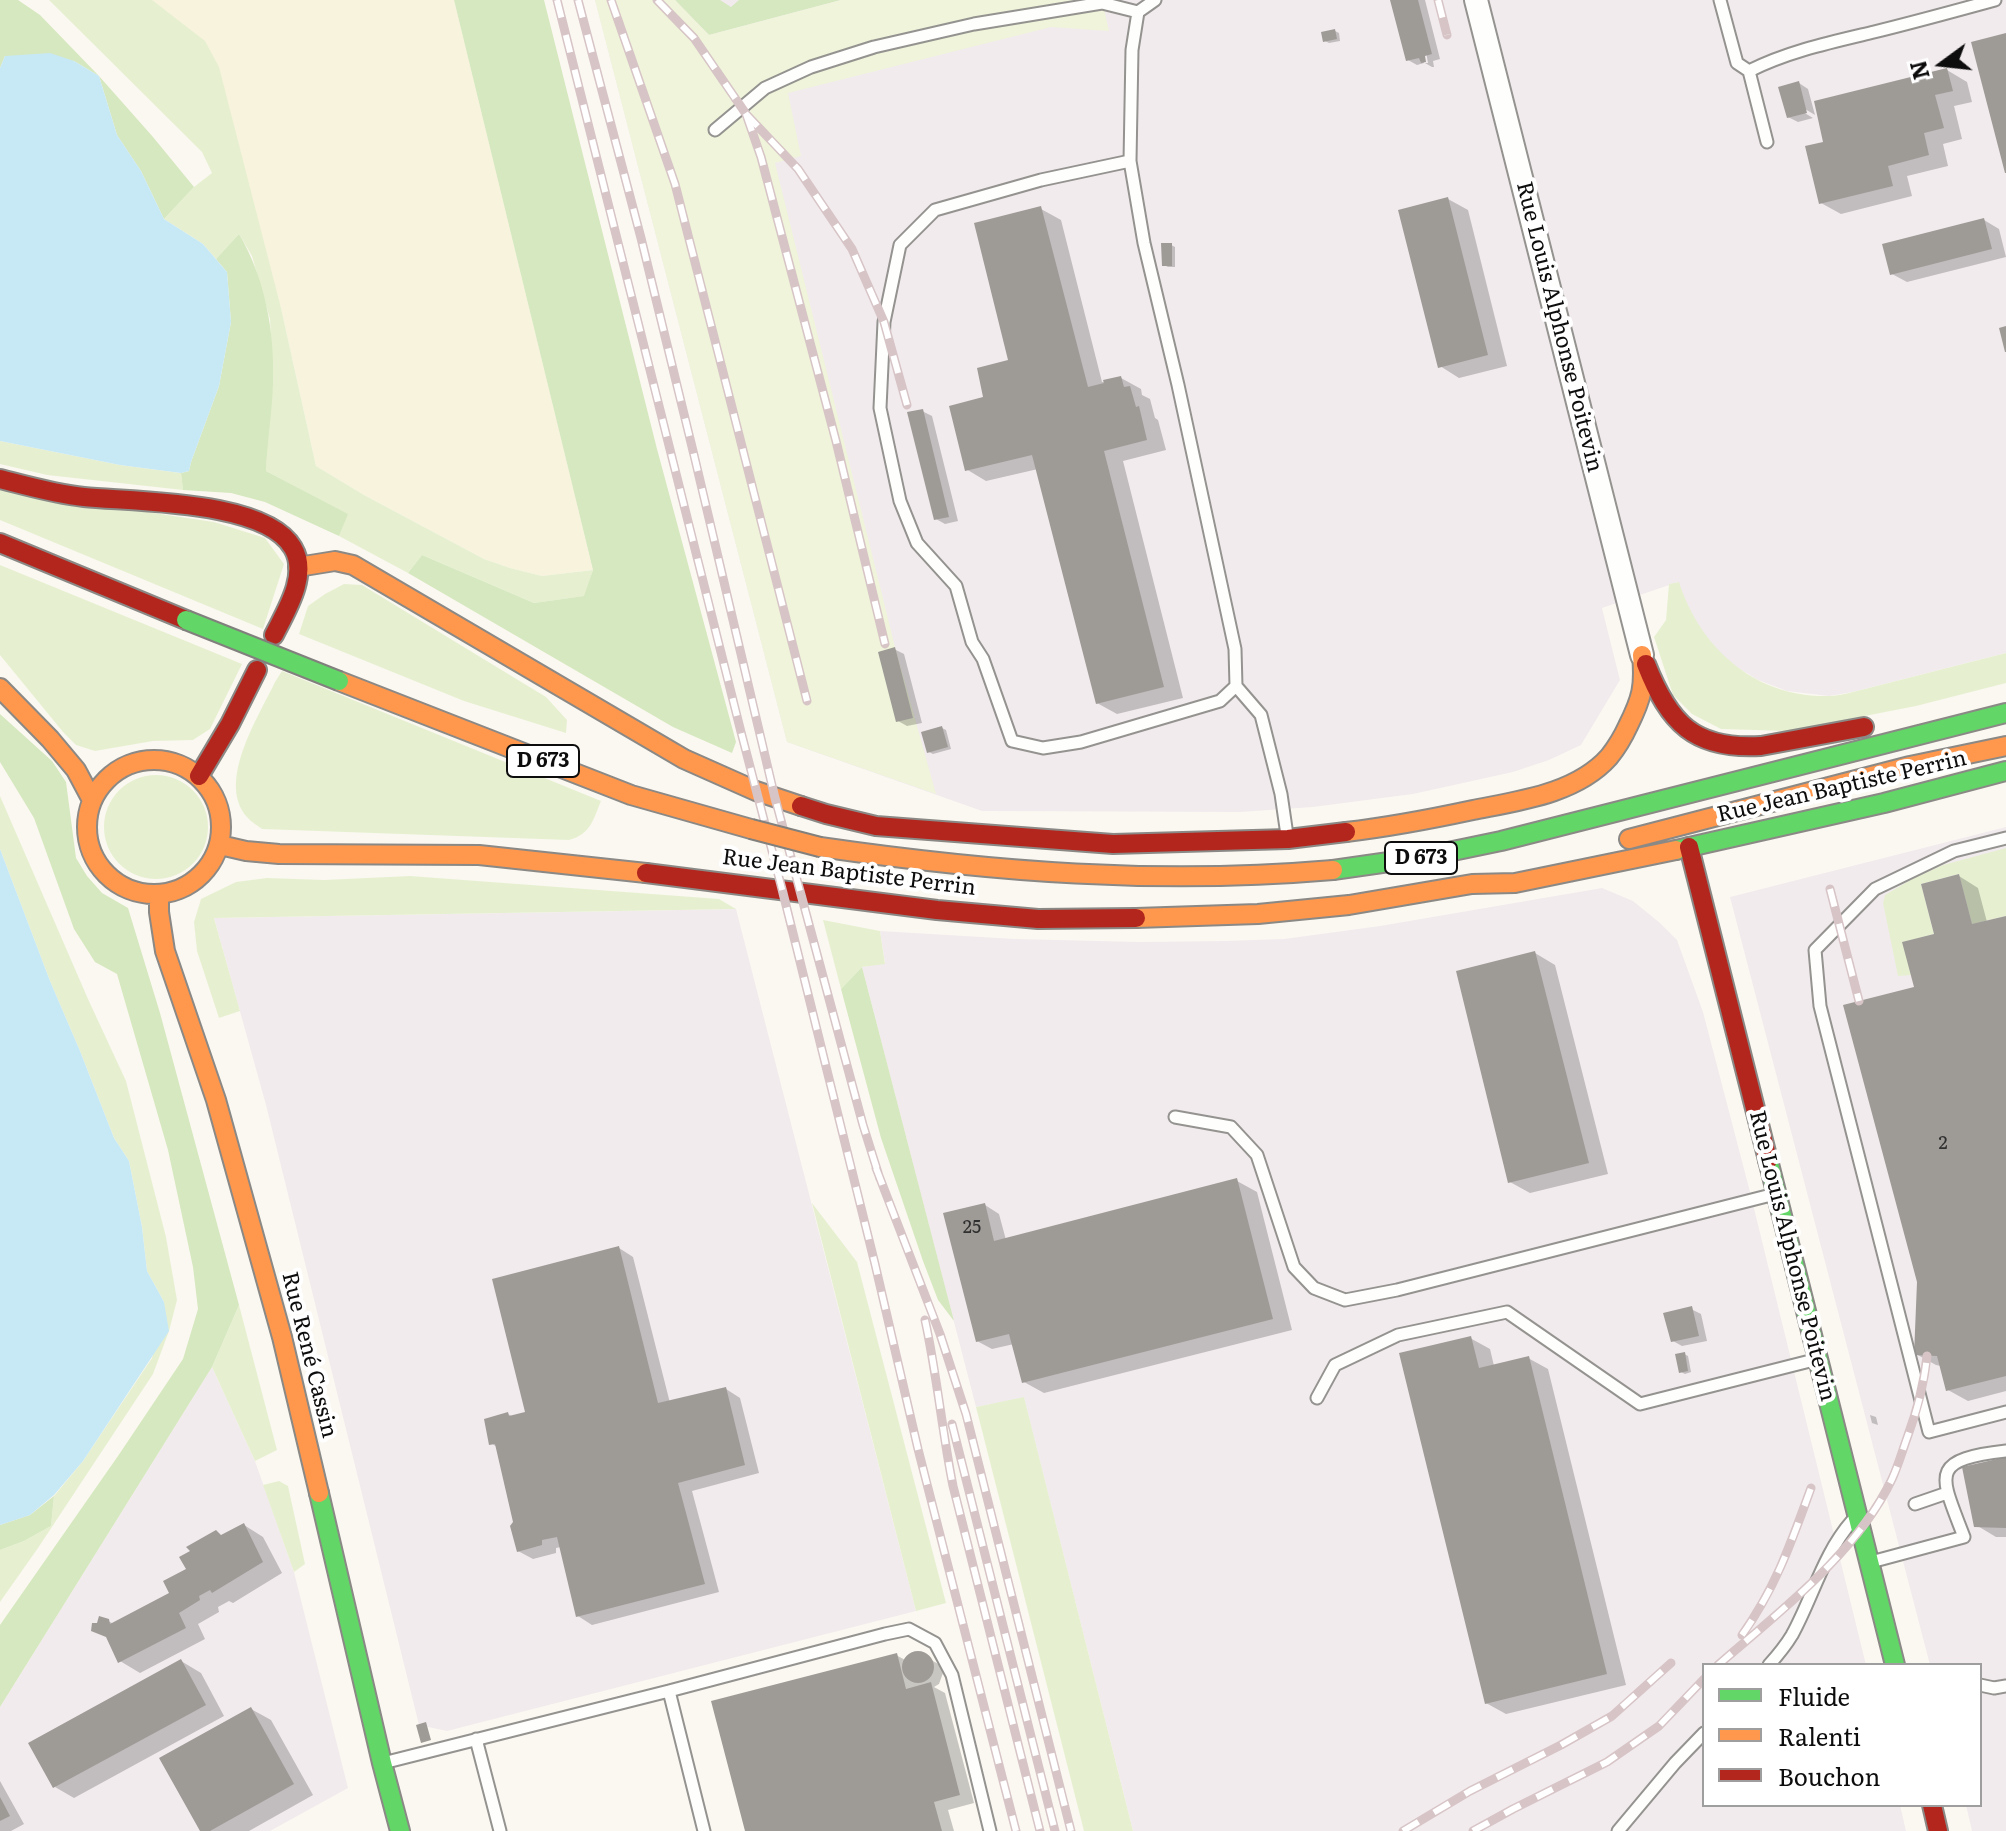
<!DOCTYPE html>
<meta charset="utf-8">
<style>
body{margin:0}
#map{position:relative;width:2006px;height:1831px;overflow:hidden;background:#fbf8f1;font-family:Literata,serif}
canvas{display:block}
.legend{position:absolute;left:1702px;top:1663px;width:280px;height:144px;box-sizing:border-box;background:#fff;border:2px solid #9e9e9e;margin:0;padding:10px 14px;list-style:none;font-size:24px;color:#0d0d0d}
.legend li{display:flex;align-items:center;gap:16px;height:40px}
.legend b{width:40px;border:2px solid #9e9e9e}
.north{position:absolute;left:1902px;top:24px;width:80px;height:80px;-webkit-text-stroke:6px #fff;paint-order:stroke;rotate:255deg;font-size:22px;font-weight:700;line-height:32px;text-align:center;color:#0d0d0d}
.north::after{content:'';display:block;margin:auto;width:28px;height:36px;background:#0d0d0d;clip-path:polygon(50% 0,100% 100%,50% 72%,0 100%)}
</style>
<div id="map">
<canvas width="2006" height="1831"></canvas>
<ul class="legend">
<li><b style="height:10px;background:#63d668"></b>Fluide</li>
<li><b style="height:10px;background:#ff974d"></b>Ralenti</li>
<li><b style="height:10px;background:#b3261e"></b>Bouchon</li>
</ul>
<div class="north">N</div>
</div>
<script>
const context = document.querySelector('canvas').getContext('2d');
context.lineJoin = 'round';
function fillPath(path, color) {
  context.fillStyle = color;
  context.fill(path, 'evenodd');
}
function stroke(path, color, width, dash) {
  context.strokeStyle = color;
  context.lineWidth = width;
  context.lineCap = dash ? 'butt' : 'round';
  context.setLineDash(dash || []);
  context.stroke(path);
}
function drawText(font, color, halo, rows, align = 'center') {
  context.font = font + ' Literata,serif';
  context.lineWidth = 8;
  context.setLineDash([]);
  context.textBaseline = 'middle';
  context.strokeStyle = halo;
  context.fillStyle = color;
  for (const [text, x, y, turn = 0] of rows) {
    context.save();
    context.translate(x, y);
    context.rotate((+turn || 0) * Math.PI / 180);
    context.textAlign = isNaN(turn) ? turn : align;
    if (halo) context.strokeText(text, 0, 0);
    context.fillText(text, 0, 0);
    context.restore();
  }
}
fillPath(new Path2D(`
 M595 0H2006V653L1853 692 1829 696 1787 691 1758 680 1735 666 1715 649 1699 627 1686 604 1678 582 1602 608 1620 680 1581 745 1549 760 1513 772 1413 794 1313 807 1240 812 982 811 787 742Z
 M2006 827V1831H1972L1966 1805H1980V1665H1930L1730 897Z
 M1602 888 1633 901 1660 923 1677 940 1703 1012 1749 1188 1866 1665H1704V1805H1900L1906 1831H1133L1024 1398 976 1407 862 967 885 963 880 931 1015 939 1140 942 1225 941 1284 939 1380 926Z
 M736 909 916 1611 447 1731 419 1725 266 1105 214 918Z
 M212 1367 255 1461 294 1572 348 1788 270 1831H0V1707Z`), '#f2ebee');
fillPath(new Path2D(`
 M152 0H454L593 570 542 576 510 568 484 559 364 495 316 466 281 308Z`), '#f8f3dd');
fillPath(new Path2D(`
 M49 0H152L205 41 219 67 281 308 316 466 364 495 484 559 510 568 542 576 593 570 585 596 534 603 422 555 408 573 339 536 347 514 266 471 267 441 273 383 270 319 252 256 239 234 216 259 203 244 164 219 194 187 212 173 202 152Z
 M0 441 120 465 181 473 183 490 47 475 0 464Z
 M0 490 214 522 265 538 284 564 263 629 0 520Z
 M0 565 242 664 210 729 193 740 153 741 95 751 76 745 63 732 0 655Z
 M1679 582C1700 648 1756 698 1828 696 1836 696 1845 694 1853 692L2006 653V683L1916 706 1788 731 1721 729 1692 714 1673 695 1654 637 1666 620 1669 584Z
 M344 584 362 585 546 697 567 720 566 733 464 701 299 634 308 606 325 594Z
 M282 671 601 801C593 820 591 834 569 840L262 829C257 825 251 822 247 817 216 782 259 716 275 682Z
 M104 827a52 52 0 1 1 104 0a52 52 0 1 1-104 0Z
 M0 796 88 999 126 1081 166 1237 177 1300 169 1331 153 1374 38 1548 0 1602V1550L24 1541 51 1526 54 1496 83 1461 152 1358 164 1302 147 1271 142 1227 129 1161 114 1138 80 1051 50 981 0 849Z
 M2006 848V916L1972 924 1959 874 1921 884 1934 934 1903 942 1911 975 1898 976 1883 903 1885 895 1912 879 1943 865Z
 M410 876 719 899 736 909 214 918 240 1011 219 1018 197 951 194 922 201 899 236 882 267 878 324 880Z
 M823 920 880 931 885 964 862 967 841 989Z
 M812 1203 857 1262 946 1603 916 1611Z
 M239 1305 277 1450 255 1461 212 1367Z
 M1024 1397 1133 1831H1084L976 1407Z
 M279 1481 288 1486 305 1564 294 1572 263 1485Z`), '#e6f0d1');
fillPath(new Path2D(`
 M0 0H18L40 15 99 76 153 137 194 187 164 219 141 171 117 135 99 76 74 61 5 56 0 68Z
 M454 0H544L657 449 736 742 732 753 673 727 408 573 422 555 534 603 584 596 593 570Z
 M675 0H720L731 7 739 0H841L709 35Z
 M239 234C265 278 275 332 273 384 272 413 267 442 266 471L348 514 339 536 265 502 231 493 183 490 181 473 189 471 191 462 219 386 231 322 227 272 216 259Z
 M0 714 52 761 66 782 76 858 87 876 102 893 128 908 160 1013 239 1305 212 1367 0 1707V1625L118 1456 183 1359 198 1309 193 1267 168 1150 117 974 95 962 74 929 34 818 0 762Z
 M862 967 954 1321 938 1300 923 1261 881 1138 841 989Z
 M54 1496 51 1526 24 1541 0 1550V1525L30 1515Z`), '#d6e8bf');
fillPath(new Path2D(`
 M595 0H675L709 35 841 0H1102L1109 31 1051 27 788 93 801 156 775 163 895 647 936 794 787 742Z`), '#eff4da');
fillPath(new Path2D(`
 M50 53 74 61 99 76 117 135 141 171 164 219 203 244 227 272 231 322 219 386 191 462 189 471 181 473 120 465 0 441V68L5 56Z
 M0 849 50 981 80 1051 114 1138 129 1161 142 1227 147 1271 164 1302 169 1331 83 1461 54 1495 30 1515 0 1525Z`), '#c7e8f5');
fillPath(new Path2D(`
 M1392 0H1425L1440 59 1433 61 1434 67H1432L1425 63H1428L1425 46H1421L1424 63 1417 65 1408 60Z
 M1335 31 1339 33 1340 41 1329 43 1325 41Z
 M1947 70 1967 82 1972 102 1954 106 1962 139 1943 144 1948 166 1907 176 1912 196 1841 214 1821 203 1826 143Z
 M1799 83 1808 89 1815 115 1800 106 1798 109 1813 118 1798 122 1788 117Z
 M1448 199 1468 210 1507 366 1459 378 1440 366Z
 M1041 209 1061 220 1102 382 1121 378 1141 389 1142 395 1150 399 1155 418 1158 420 1166 450 1123 461 1183 698 1117 714 1097 703 1038 469 986 481 966 469 985 399 1010 361Z
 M1984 220 1999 229 2006 257 1907 282 1892 274Z
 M1171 245 1175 247V267H1168L1164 265Z
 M922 411 932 416 958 521 945 524 936 519Z
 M894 649 904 654 922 723 907 726 898 721Z
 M942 728 946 730 951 749 933 754 929 752Z
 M1959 876 1978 888 1987 922 2006 918V1391L1968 1401 1948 1390 1941 1366 1936 1365 1916 1354 1919 1282 1916 989Z
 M1535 953 1555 965 1608 1174 1530 1193 1510 1182Z
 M1237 1181 1257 1192 1292 1330 1044 1393 1024 1382 1014 1344 992 1349 977 1341 985 1205 999 1214 1006 1240Z
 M619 1248 633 1257 670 1403 726 1389 740 1398 759 1473 692 1491 719 1592 592 1625 578 1616 561 1547 556 1548V1553L533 1559 518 1551 516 1522 497 1447 491 1443 508 1414 513 1417 527 1413Z
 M1691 1309 1701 1314 1707 1341 1682 1346 1673 1341Z
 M1470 1338 1490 1349 1494 1366 1528 1358 1548 1369 1626 1685 1506 1714 1486 1703Z
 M1684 1354 1688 1356 1691 1372 1685 1374 1681 1372Z
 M1870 1415 1876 1417 1878 1425 1872 1423Z
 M2006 1459V1537H1996L1976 1525Z
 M244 1525 263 1537 282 1573 233 1603 229 1601 218 1607 219 1612 198 1624 205 1639 140 1673 120 1661 108 1621 114 1624 172 1594 188 1570 223 1536Z
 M919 1653 940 1665 943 1673 939 1684 934 1687 945 1693 974 1803 948 1810 954 1831H747L896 1655 907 1661 913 1654Z
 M181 1661 201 1673 224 1716 74 1798 55 1787Z
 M251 1709 271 1720 313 1795 249 1831H203Z
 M0 1781 24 1824 11 1831H0Z`), '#0003');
fillPath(new Path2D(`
 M1390 0H1418L1432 54 1425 56 1426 62 1421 63 1419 58 1406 61Z
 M1335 29 1337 39 1323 42 1321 32Z
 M2006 33V173H2005L1971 42Z
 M1947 68 1953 91 1935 95 1944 128 1924 133 1929 155 1888 166 1893 186 1819 204 1805 146 1823 142 1814 101Z
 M1799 81 1807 113 1787 118 1778 87Z
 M1448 197 1488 355 1438 368 1398 210Z
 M1041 206 1088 387 1104 383 1103 380 1121 376 1124 387 1130 386 1136 407 1139 406 1147 440 1104 451 1164 687 1096 704 1032 455 965 471 949 406 983 397 977 368 1008 360 974 223Z
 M1984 218 1992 249 1890 275 1882 244Z
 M1161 243H1172V266H1162Z
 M2006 326V352H2005L1999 328Z
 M923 409 949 517 934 520 907 412Z
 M895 647 913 718 896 722 878 652Z
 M942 726 948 747 927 753 921 732Z
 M1959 874 1972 924 2006 916V1376L1946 1391 1937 1356 1914 1355 1917 1282 1843 1005 1914 987 1902 942 1934 934 1921 884Z
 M1535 951 1589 1163 1508 1183 1456 971Z
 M1237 1178 1273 1319 1022 1383 1009 1334 976 1342 943 1213 985 1203 994 1241Z
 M619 1246 658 1403 726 1387 745 1465 678 1483 705 1584 576 1617 557 1537 542 1540V1545L517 1552 510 1526 513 1522 495 1444 489 1445 484 1419 508 1412 509 1416 525 1412 492 1279Z
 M1692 1306 1699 1336 1671 1342 1663 1313Z
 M1471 1336 1479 1368 1529 1356 1607 1674 1485 1704 1399 1353Z
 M1685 1352 1688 1371 1679 1373 1675 1354Z
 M2006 1457V1528L1974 1527 1962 1467Z
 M244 1523 263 1562 212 1593 210 1590 199 1596 200 1600 179 1613 186 1628 118 1663 106 1637 91 1631 92 1623H97L99 1616 109 1619 110 1624 169 1593 163 1581 186 1569 179 1557 190 1551 186 1547 216 1530 221 1535Z
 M902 1667a16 16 0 1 1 32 0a16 16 0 1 1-32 0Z
 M897 1653 906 1689 931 1682 960 1795 934 1802 942 1831H745L711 1701Z
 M181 1659 206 1705 53 1788 28 1743Z
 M251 1707 294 1784 210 1831H200L159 1758Z
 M426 1722 431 1740 421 1743 416 1725Z
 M0 1797 10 1816 0 1821Z`), '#9e9b97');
const lane = new Path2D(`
 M1720 0 1737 63 1749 71 1767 142
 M1749 71C1789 51 1832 42 1874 32 1915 22 1955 11 1995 0
 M715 130 765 88 811 67 874 47 974 24 1102 3 1138 12
 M1130 161 1041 180 935 210 900 245 884 322 880 408 900 501 917 543 956 586 972 642 983 659 1012 741 1043 748 1081 742 1220 701 1236 686 1235 649 1178 385 1144 243 1130 161 1132 50 1138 12 1155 0
 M1236 686 1261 715 1281 794 1287 835
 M2006 838 1954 851 1875 889 1815 950 1820 1006 1929 1432 2006 1412
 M1175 1117 1231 1127 1257 1155 1294 1267 1314 1288 1345 1300 1397 1290 1775 1194
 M1317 1398 1335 1365 1398 1335 1507 1312 1640 1404 1814 1360
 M1915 1504 1947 1493
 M1871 1562 1964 1537C1940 1474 1928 1460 2006 1451
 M1769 1665C1777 1656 1786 1645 1792 1635 1813 1597 1823 1554 1852 1521
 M1980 1685 1994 1688 2006 1686
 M669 1691 885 1634 909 1629 935 1643 952 1675 990 1831
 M476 1739 500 1831
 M383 1763 669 1691 704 1831
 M1618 1831 1675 1763 1704 1733`);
const street = new Path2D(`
 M1476 0 1642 655`);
const fast = new Path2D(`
 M1676 850 1884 803 2006 771
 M1333 870 1424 857 1501 841 2006 713
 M1768 1160 1895 1665
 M319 1493 382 1763 400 1831`);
const slow = new Path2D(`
 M298 567 335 561 353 565 684 759 756 791 801 806
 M339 681 631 795 751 829
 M0 688 50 739 76 770 92 800
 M87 827a67 67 0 1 1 134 0a67 67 0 1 1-134 0Z
 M1346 832C1389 827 1431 819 1473 810 1518 801 1576 794 1609 757 1617 747 1623 737 1628 726 1642 698 1645 686 1642 655
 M1629 839 1910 766 2006 746
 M220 845 246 851 279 854 479 855 646 873
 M820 847C993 872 1158 885 1333 870
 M159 895V912L165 951 216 1100 282 1337 319 1493
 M1136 918 1258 914 1349 905 1472 884 1515 883 1676 850`);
const jam = new Path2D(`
 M0 479C28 486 55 494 84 497 134 502 266 500 293 548 309 575 286 611 274 635
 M0 543 186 620
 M1646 664C1669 723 1694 750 1761 746L1864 727
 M199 776 230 724 257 670
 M801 806 826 814 876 826 1113 844 1288 839 1346 832
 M1689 847 1768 1160
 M646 873 937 910 1038 919 1136 918
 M1932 1805 1938 1831`);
stroke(lane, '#949390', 15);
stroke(street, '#949390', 26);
stroke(fast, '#8b8986', 22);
stroke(slow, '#8b8986', 22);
stroke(jam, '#8b8986', 22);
stroke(lane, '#fefefd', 11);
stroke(street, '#fefefd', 22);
stroke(fast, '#63d668', 18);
stroke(slow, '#ff974d', 18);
stroke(jam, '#b3261e', 18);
const rail = new Path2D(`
 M557 0 741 732 782 889 875 1264 918 1449 1016 1831
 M578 0 641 238 694 455 775 798 863 1125 880 1179
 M611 0 675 184 807 701
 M657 0 694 38 746 114 798 169 852 249 884 322 907 405
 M1438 0 1447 35
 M746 114 761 157 836 441 885 644
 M1830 889 1859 1001
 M876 1168 940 1334 966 1414 1071 1831
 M925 1320C937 1375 942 1431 953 1486L1040 1831
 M952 1424 1055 1831
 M1742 1635C1776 1587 1791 1543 1811 1488
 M1718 1665C1779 1612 1857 1553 1892 1479 1898 1466 1902 1452 1907 1438 1917 1411 1924 1385 1927 1356
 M1403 1831 1470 1791 1561 1745 1612 1716 1671 1663
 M1473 1831 1513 1809 1607 1762 1659 1726 1704 1679`);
stroke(rail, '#d7c4c6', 9);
stroke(rail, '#fff', 6, [18]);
const fastBridge = new Path2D(`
 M186 620 339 681`);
const slowBridge = new Path2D(`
 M751 829 820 847`);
stroke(fastBridge, '#81807d', 22, []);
stroke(slowBridge, '#81807d', 22, []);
stroke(fastBridge, '#63d668', 18);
stroke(slowBridge, '#ff974d', 18);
drawText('18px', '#313030', null, [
 ["2",1943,1144],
 ["25",972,1228]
]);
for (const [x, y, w] of [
 [543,761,72],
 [1421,858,72]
]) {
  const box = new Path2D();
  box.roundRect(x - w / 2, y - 16, w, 32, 6);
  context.fillStyle = '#fff';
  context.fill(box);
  stroke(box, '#0d0d0d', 2);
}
drawText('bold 20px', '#0d0d0d', null, [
 ["D 673",543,761],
 ["D 673",1421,858]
]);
drawText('22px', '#0d0d0d', '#fff', [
 ["Rue Louis Alphonse Poitevin",1559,327,76],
 ["Rue Jean Baptiste Perrin",1842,787,-13],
 ["Rue Jean Baptiste Perrin",849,873,7],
 ["Rue Louis Alphonse Poitevin",1792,1256,76],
 ["Rue René Cassin",309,1355,76]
]);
</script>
